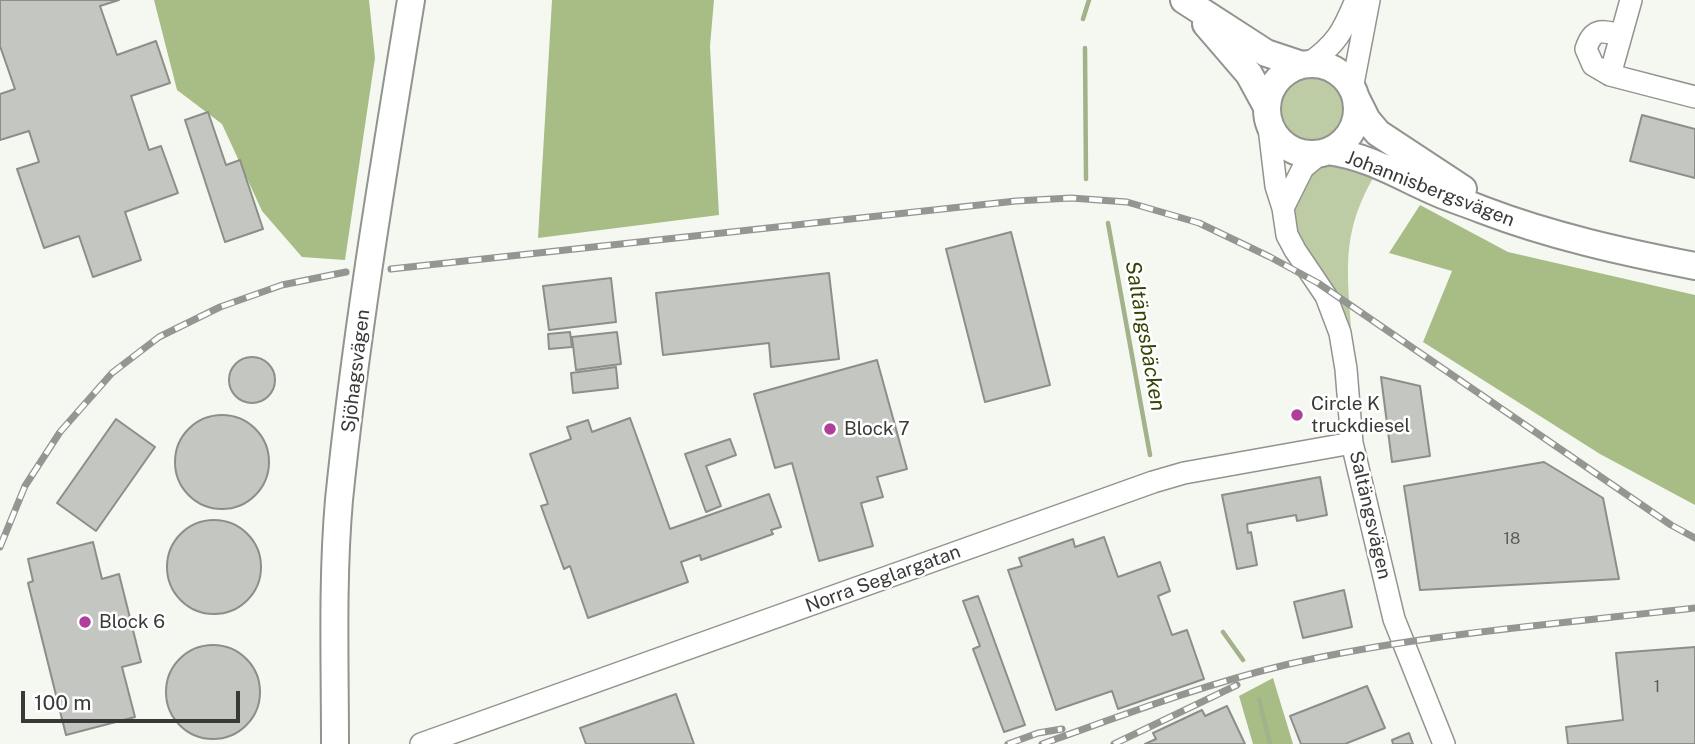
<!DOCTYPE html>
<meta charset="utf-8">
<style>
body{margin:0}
#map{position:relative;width:1695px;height:744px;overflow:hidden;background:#f5f8f1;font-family:"Public Sans",sans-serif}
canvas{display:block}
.scale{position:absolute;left:21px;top:691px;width:219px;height:32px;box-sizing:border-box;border:4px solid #393a37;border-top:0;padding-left:9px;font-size:21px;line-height:24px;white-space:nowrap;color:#393a37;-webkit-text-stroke:5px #fff;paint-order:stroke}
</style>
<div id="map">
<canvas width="1695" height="744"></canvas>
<div class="scale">100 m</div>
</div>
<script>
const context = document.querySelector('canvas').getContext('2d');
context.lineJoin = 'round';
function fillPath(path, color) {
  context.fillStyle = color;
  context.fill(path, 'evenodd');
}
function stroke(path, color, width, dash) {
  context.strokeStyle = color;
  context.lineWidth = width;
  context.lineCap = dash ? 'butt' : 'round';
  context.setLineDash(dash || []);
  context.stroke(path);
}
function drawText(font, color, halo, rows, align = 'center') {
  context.font = font + ' "Public Sans",sans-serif';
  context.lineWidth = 5;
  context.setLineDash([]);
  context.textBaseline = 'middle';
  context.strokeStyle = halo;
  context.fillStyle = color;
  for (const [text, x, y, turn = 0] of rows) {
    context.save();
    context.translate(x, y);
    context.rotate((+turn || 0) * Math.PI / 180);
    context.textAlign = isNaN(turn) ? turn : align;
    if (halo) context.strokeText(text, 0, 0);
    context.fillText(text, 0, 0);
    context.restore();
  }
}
fillPath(new Path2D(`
 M1276 110a34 34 0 1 1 68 0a34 34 0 1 1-68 0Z
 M1331 163 1376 173C1339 235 1348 273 1352 341 1347 324 1342 306 1334 289 1320 261 1283 231 1298 197 1305 180 1314 171 1331 163Z`), '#bdcca4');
fillPath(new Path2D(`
 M154 0H369L375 58 345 260 302 257 262 211 222 124 177 90Z
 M552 0H714L710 46 719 215 538 238Z
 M1420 205 1508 252 1695 295V505L1600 454 1423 342 1452 271 1389 253Z
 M1273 678 1293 744H1253L1239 696Z`), '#a7bd85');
stroke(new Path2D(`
 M1083 19 1089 0
 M1085 48 1086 179
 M1108 223 1150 455
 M1223 632 1243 660
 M1259 699 1270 744`), '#a3b28a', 4.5);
const building = new Path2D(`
 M0 0H119L100 6 117 55 156 41 170 83 131 96 149 150 161 146 178 193 125 212 141 260 93 277 79 236 44 248 17 169 39 162 29 131 0 140V94L15 89 0 46Z
 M208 112 226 165 240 160 263 229 225 242 185 120Z
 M1642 115 1695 129V178L1630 161Z
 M1011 232 1050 385 985 402 946 249Z
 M829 273 839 359 771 367 769 343 663 355 656 293Z
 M611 278 616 322 549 330 543 286Z
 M570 332 572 347 549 349 548 334Z
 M617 332 621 364 576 370 572 337Z
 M229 380a23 23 0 1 1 46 0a23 23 0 1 1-46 0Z
 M877 360 907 469 877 477 883 497 861 503 873 546 819 561 792 463 775 468 754 394Z
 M616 367 618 388 573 393 571 373Z
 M1381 377 1420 386 1430 456 1392 462Z
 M175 462a47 47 0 1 1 94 0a47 47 0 1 1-94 0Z
 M630 418 670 529 769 494 781 527 771 530 773 534 701 560 700 555 681 562 688 582 588 618 570 566 564 569 541 506 548 504 530 454 571 439 567 427 588 420 592 432Z
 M116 419 155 447 96 531 57 503Z
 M730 439 736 455 706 466 721 506 706 512 685 454Z
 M1544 462 1603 498 1619 579 1420 590 1404 486Z
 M1320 477 1327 515 1297 521 1296 515 1247 524 1248 533 1251 532 1257 565 1237 569 1222 495Z
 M167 567a47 47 0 1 1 94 0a47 47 0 1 1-94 0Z
 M1104 537 1118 577 1160 562 1170 591 1158 596 1172 635 1187 630 1204 679 1118 709 1112 691 1056 710 1008 570 1022 566 1019 558 1073 539 1075 547Z
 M93 542 102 579 119 574 141 662 122 667 135 717 66 735 28 583 33 581 28 559Z
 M1344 590 1352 627 1303 638 1294 602Z
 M978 596 1025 725 1004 732 973 649 980 646 963 601Z
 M166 692a47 47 0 1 1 94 0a47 47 0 1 1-94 0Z
 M1695 647V744H1568L1566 727 1623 720 1616 653Z
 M1367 686 1385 728 1345 744H1301L1290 716Z
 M676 694 694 744H586L580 728Z
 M1227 706 1245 744H1145L1156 739 1153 733 1202 710 1205 716Z
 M1409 733 1413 744H1393L1392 740Z`);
fillPath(building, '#c4c7c1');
stroke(building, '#8c8f89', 2);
const minor = new Path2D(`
 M1631 0 1610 75 1695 97
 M1308 64C1337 44 1343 31 1356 0
 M1610 75 1593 65 1586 49C1593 27 1602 31 1621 35
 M1352 89 1369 0
 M1268 119 1276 186 1283 208 1287 235 1295 250 1326 296 1340 333 1346 369 1352 443 1394 619 1444 744
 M1283 208 1303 168 1321 153
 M421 744 1153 482 1184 473 1352 443`);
const major = new Path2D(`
 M1184 0 1266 53 1302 65
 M1206 24 1249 74 1267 107
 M1267 109a45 45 0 1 1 90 0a45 45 0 1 1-90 0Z
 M1356 98 1367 120 1378 133 1463 189
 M1328 151C1368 156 1401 177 1438 193 1452 199 1468 204 1483 210 1551 236 1623 252 1695 266
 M335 744C335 663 332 580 339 500 356 333 384 166 411 0`);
stroke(minor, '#92948f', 24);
stroke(major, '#92948f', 30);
stroke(minor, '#fff', 21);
stroke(major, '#fff', 26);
const rail = new Path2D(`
 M391 269 1016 201 1071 198 1127 202 1199 223 1270 257 1318 283 1671 525 1695 538
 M0 547 25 486 60 432 112 373 159 337 220 307 282 285 346 272
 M1008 744 1038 733 1062 729
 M1042 744C1123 715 1202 685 1285 665 1419 634 1558 624 1695 608
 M1114 744 1237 685`);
stroke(rail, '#949691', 7);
stroke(rail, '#fff', 4.5, [13]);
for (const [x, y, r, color] of [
 [1297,415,7,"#af3f9b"],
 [830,429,7,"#af3f9b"],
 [85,622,7,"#af3f9b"]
]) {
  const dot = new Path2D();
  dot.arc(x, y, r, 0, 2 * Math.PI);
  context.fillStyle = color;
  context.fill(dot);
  stroke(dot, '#fff', 2.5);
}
drawText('16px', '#5c5d5a', null, [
 ["18",1512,539],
 ["1",1657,687]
]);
drawText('19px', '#393a37', '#fff', [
 ["Johannisbergsvägen",1430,189,21],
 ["Sjöhagsvägen",356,371,-83],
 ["Saltängsvägen",1370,515,77],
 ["Norra Seglargatan",883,579,-20]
]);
drawText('19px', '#393a37', '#fff', [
 ["Circle K",1311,404],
 ["truckdiesel",1311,426],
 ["Block 7",844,429],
 ["Block 6",99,622]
], 'left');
drawText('italic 21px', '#324404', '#fff', [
 ["Saltängsbäcken",1145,336,80]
]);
</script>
